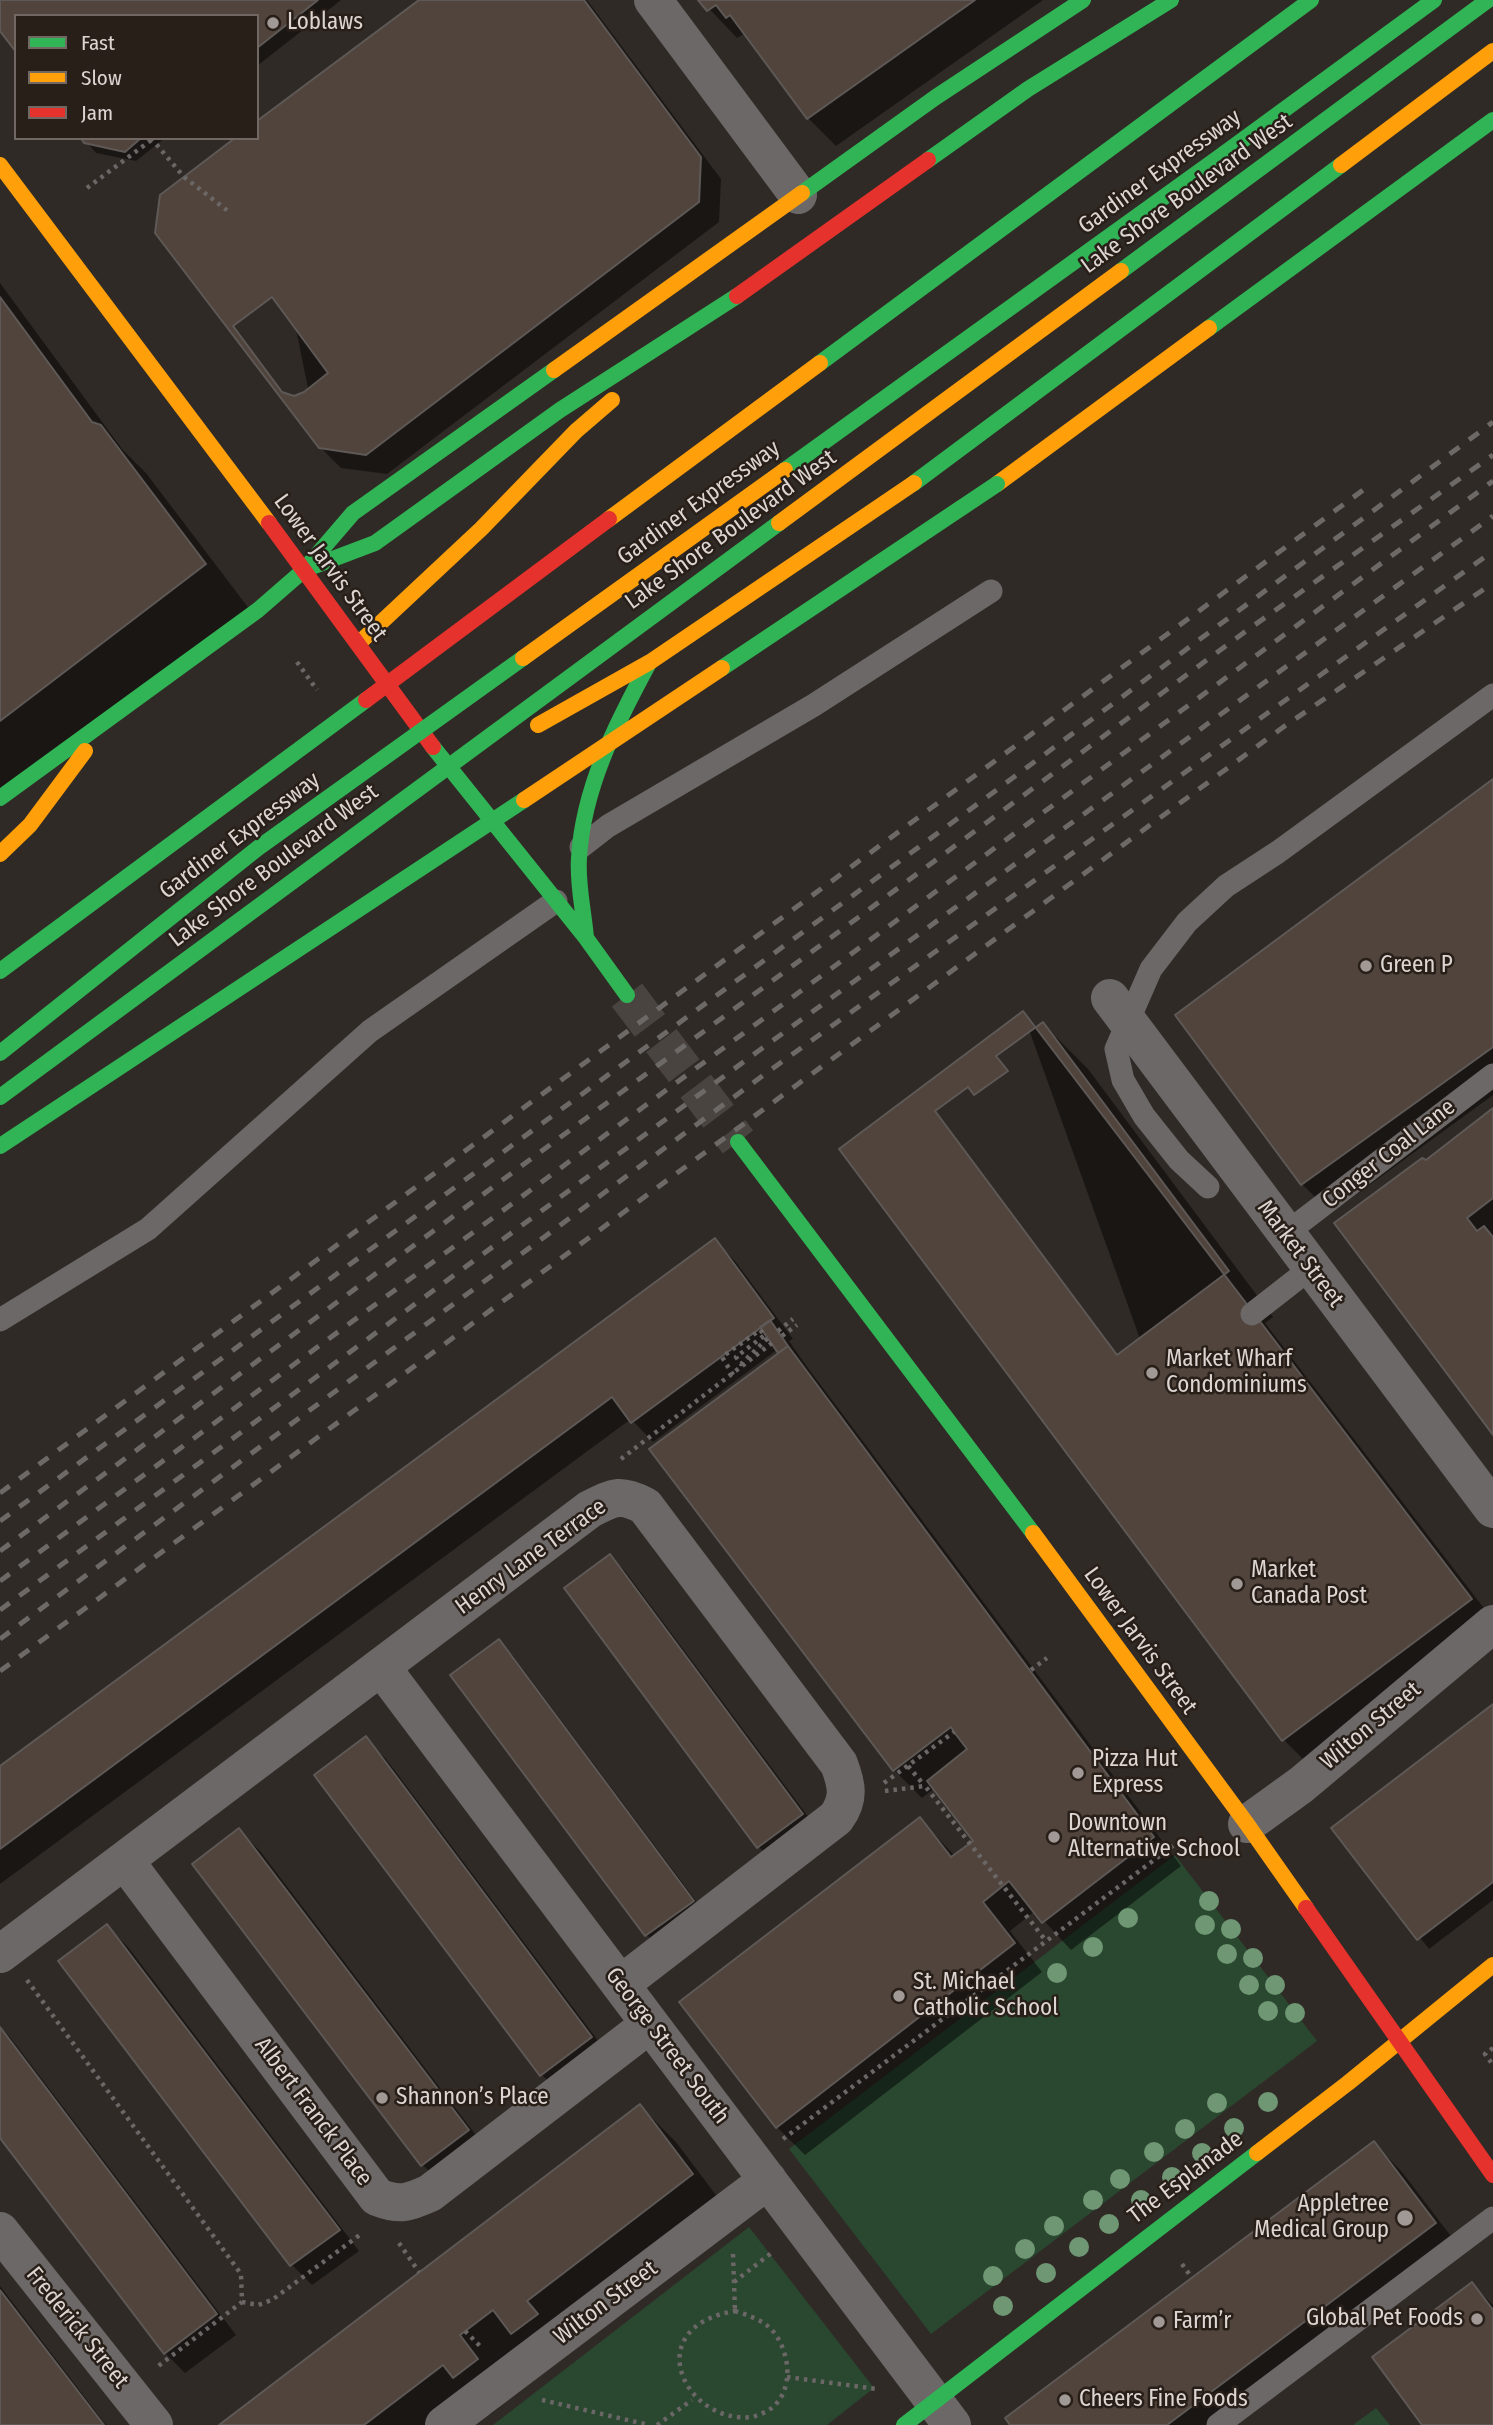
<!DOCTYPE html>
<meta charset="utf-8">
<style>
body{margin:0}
#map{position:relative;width:1493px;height:2425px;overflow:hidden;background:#302a26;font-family:"Fira Sans Condensed",sans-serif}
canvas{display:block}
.legend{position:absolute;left:14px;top:14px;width:245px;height:126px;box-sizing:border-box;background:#291f19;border:2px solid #716863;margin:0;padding:9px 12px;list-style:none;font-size:21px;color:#dcd5d1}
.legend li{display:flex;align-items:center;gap:14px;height:35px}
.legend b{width:35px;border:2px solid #716863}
</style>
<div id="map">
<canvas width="1493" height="2425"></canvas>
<ul class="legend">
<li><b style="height:9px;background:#30b455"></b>Fast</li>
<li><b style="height:9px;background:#ff9f0a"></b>Slow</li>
<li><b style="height:9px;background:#e5322d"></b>Jam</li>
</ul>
</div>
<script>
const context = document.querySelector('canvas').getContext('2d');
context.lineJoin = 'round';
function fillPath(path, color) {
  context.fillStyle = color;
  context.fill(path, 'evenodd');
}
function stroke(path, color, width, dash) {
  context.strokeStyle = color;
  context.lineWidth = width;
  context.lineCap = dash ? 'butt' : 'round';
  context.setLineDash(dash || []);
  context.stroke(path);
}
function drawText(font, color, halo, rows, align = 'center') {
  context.font = font + ' "Fira Sans Condensed",sans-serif';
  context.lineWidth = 5;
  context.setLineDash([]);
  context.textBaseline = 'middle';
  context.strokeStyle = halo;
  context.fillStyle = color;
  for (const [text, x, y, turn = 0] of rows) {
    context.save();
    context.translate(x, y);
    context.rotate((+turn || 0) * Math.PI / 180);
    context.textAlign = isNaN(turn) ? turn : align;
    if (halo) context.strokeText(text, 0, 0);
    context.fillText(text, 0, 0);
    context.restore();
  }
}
fillPath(new Path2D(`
 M1175 1855 1317 2041 931 2334 789 2149Z
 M749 2227 874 2388 827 2425H493Z
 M1376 2408 1390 2425H1353Z`), '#2a4730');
fillPath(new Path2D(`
 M0 0H341L257 66V16H16L0 28Z
 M422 0H587L721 179 719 222 387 474 341 468 320 447 257 138Z
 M701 0H1043L836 146 808 118 751 41 744 34 737 38Z
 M83 138H165L136 161 96 153Z
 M0 283 122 449 146 473 250 610 0 800Z
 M1493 781V1095L1331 1213 1302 1184 1177 1015Z
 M1023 1013 1038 1028 1043 1024 1088 1069 1273 1317 1265 1323 1493 1620 1312 1768 1284 1740Z
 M1493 1110V1432L1426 1162Z
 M715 1241 735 1261 793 1339 789 1341 808 1368 1181 1866 1071 1950 1035 1911 1010 1931 1042 1972 805 2155 777 2127 920 1819 955 1856 976 1842 935 1788 922 1798 894 1770 781 1353 778 1349 653 1442 631 1419 0 1884V1768Z
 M610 1556 625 1571 818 1830 774 1862 759 1847Z
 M499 1641 514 1657 708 1917 662 1951 647 1935 453 1675Z
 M1493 1706V1900L1429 1949 1334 1828Z
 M366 1739 386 1759 611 2058 562 2095 542 2075 316 1775Z
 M239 1830 260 1851 488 2151 443 2185 423 2165Z
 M107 1926 128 1947 359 2251 312 2285 292 2265 61 1962Z
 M0 2027 10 2037 236 2335 185 2373 165 2353 0 2135Z
 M640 2106 676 2142 728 2211 491 2414 479 2401 448 2425H222Z
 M1374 2143 1402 2172 1463 2252 1233 2425H1012Z
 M1472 2284 1493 2305V2425H1424Z
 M0 2286 106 2425H0Z`), '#0007');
const building = new Path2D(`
 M0 0H318L257 48V16H16V52L0 31Z
 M419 0H584L701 157 699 202 366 455 319 448 155 233 160 195 235 138H257V121Z
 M698 0H975L807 119 730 15 726 18 716 5 707 11Z
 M81 138H141L125 152 84 143Z
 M0 297 92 422 101 425 206 564 0 721Z
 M272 297 328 373 304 392 294 396 282 392 233 326Z
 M1493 779V1047L1301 1185 1175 1015Z
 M1023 1011 1472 1599 1282 1741 839 1149Z
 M1043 1022 1229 1271 1117 1355 935 1111 968 1087 974 1095 1008 1071 996 1056Z
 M1493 1108V1198L1467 1218 1477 1231 1484 1226 1493 1237V1435L1334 1223 1422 1158 1426 1160Z
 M715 1238 774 1318 631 1423 612 1397 0 1849V1766Z
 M770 1320 788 1346 778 1353 760 1327Z
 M788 1346 1154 1837 1042 1923 1009 1881 983 1902 1015 1943 776 2128 679 2002 920 1817 951 1857 973 1841 927 1781 967 1749 954 1732 951 1727 893 1771 649 1449Z
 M610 1554 803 1814 757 1848 564 1588Z
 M499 1639 694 1901 645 1936 450 1675Z
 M1493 1704V1882L1417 1940 1331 1828Z
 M366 1736 592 2037 540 2076 314 1775Z
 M239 1828 469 2130 421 2166 192 1864Z
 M107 1924 340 2230 290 2266 58 1961Z
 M0 2027 217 2314 164 2354 0 2138Z
 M640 2104 693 2174 527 2301 538 2314 511 2334 493 2310 460 2335 478 2359 453 2378 443 2365 364 2425H219Z
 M1374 2141 1436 2223 1167 2425H1010L1005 2418Z
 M1472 2282 1493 2310V2425H1422L1372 2357Z
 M0 2290 104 2425H0Z`);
fillPath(building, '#50443c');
stroke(building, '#5e5956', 2);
stroke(new Path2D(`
 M627 995 738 1142`), '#4a4440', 38, [38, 19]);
stroke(new Path2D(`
 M184 177 228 211
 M87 188 154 138
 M297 662 317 690
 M778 1331 793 1319
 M782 1336 797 1325
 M733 1375 722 1357 760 1330 765 1335 736 1357 741 1364 768 1338
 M621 1459 772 1343
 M1031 1670 1047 1658
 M908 1766 924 1785
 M884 1783 954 1732
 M885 1791 925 1786 1046 1941
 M27 1980 241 2274 242 2302 157 2367
 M1493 2048 1485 2054 1493 2065
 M783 2139 1182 1839
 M399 2243 419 2272
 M733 2254 735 2311
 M1182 2264 1192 2278
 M734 2282 774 2251
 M242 2302 258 2305 272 2300 361 2234
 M735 2311C747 2315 763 2320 772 2330 789 2350 794 2384 776 2404 770 2411 761 2414 753 2417 684 2425 638 2327 735 2311Z
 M465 2331 482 2348
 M787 2377 877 2389
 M542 2400 649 2425
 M657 2425 692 2400`), '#6b6766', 4.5, [3.5, 5]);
stroke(new Path2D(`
 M581 847 608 826 814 705 991 591
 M1208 1187 1179 1160 1144 1116 1123 1080 1116 1049 1151 969 1187 922 1226 886 1278 852 1493 695
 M1285 1234 1493 1075
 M1252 1314 1311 1268
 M0 1320 148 1229 370 1031 556 901
 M1218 2425 1493 2218`), '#6b6867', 23);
stroke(new Path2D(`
 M653 0 798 195
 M1110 998 1493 1509
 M382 1668 952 2425
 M1247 1824 1301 1785 1493 1624
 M125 1861 377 2197C400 2206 408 2203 430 2193L650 2024
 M0 1954 590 1509C614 1497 620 1493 645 1506L839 1764C847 1785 850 1799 836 1818L621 1984
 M0 2231 154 2425
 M444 2425 768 2180`), '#6b6867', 38);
stroke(new Path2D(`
 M1225 153 1434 0
 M928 160 1028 89 1171 0
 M802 193 936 97 1083 0
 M1121 271 1488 0
 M1209 328 1493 120
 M820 363 1311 0
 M914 483 1341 165
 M309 568 375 543 560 410 737 296
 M433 747 586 938 627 995
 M0 798 258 610 304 570 353 513 554 370
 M586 938C584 912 577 885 579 858 583 788 616 724 649 663
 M0 1097 779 523
 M738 1142 1033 1533
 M904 2425 1257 2153`), '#30b455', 16);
stroke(new Path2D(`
 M0 165 269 523
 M1341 165 1493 51
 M554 370 802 193
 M997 484 1209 328
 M779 523 1121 271
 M358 644 481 529 576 431 612 400
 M538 725 650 662 914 483
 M0 854 30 825 85 751
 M1033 1533 1247 1824 1306 1908
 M1257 2153 1348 2083 1493 1965`), '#ff9f0a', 16);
stroke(new Path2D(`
 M737 296 928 160
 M269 523 433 747
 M1306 1908 1493 2175`), '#e5322d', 16);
stroke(new Path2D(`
 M0 1493 1370 485
 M0 1521 987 797 1493 422
 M0 1551 1242 634 1493 455
 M0 1581 1493 481
 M0 1610 757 1052 1493 516
 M0 1639 769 1071 1493 551
 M0 1671 1282 728 1493 583`), '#6c6967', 5, [12, 12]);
stroke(new Path2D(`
 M151 138 184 177`), '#6b6766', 4.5, [3.5, 5]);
stroke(new Path2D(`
 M785 470 1225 153
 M722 668 997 484
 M0 971 366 700
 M0 1053 258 848 523 658
 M0 1146 524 800`), '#30b455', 16);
stroke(new Path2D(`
 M609 519 820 363
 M523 658 785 470
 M524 800 722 668`), '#ff9f0a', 16);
stroke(new Path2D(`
 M366 700 609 519`), '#e5322d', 16);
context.fillStyle = '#6f9774';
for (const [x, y] of [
 [1209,1901],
 [1128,1918],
 [1205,1925],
 [1231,1929],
 [1093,1947],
 [1227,1954],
 [1253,1958],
 [1057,1973],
 [1249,1985],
 [1275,1985],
 [1268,2011],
 [1295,2013],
 [1268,2102],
 [1217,2103],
 [1234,2128],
 [1185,2129],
 [1154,2152],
 [1202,2153],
 [1172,2177],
 [1120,2179],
 [1093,2200],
 [1141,2200],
 [1109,2224],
 [1054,2226],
 [1079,2247],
 [1025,2249],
 [1046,2273],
 [993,2276],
 [1003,2306]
]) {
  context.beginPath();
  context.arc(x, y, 10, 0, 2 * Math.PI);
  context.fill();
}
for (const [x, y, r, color] of [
 [273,23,7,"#a09995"],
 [1366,966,7,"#a09995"],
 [1152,1373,7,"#a09995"],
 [1237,1584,7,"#a09995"],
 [1078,1773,7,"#a09995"],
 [1054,1837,7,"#a09995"],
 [899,1996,7,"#a09995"],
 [382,2098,7,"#a09995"],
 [1405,2218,9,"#a09995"],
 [1477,2319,7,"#a09995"],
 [1159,2322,7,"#a09995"],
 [1065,2400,7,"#a09995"]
]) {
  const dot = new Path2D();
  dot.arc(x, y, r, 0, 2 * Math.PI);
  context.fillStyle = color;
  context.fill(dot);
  stroke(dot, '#291f19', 2.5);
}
drawText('23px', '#dcd5d1', '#291f19', [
 ["Loblaws",287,23],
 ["Green P",1380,966],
 ["Market Wharf",1166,1360],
 ["Condominiums",1166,1386],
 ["Market",1251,1571],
 ["Canada Post",1251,1597],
 ["Pizza Hut",1092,1760],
 ["Express",1092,1786],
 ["Downtown",1068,1824],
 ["Alternative School",1068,1850],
 ["St. Michael",913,1983],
 ["Catholic School",913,2009],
 ["Shannon’s Place",396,2098],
 ["Appletree",1389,2205,"right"],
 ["Medical Group",1389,2231,"right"],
 ["Global Pet Foods",1463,2319,"right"],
 ["Farm’r",1173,2322],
 ["Cheers Fine Foods",1079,2400]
], 'left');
drawText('23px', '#dcd5d1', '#291f19', [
 ["Gardiner Expressway",1160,172,-36],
 ["Lake Shore Boulevard West",1187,194,-36],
 ["Gardiner Expressway",699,503,-36],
 ["Lake Shore Boulevard West",731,530,-36],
 ["Lower Jarvis Street",330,568,54],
 ["Gardiner Expressway",240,836,-37],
 ["Lake Shore Boulevard West",274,866,-37],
 ["Conger Coal Lane",1389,1154,-38],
 ["Market Street",1300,1254,53],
 ["Henry Lane Terrace",531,1557,-36],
 ["Lower Jarvis Street",1140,1641,54],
 ["Wilton Street",1371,1726,-40],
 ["George Street South",667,2046,53],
 ["Albert Franck Place",313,2112,53],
 ["The Esplanade",1186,2178,-37],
 ["Wilton Street",606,2303,-37],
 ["Frederick Street",77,2328,51]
]);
</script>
